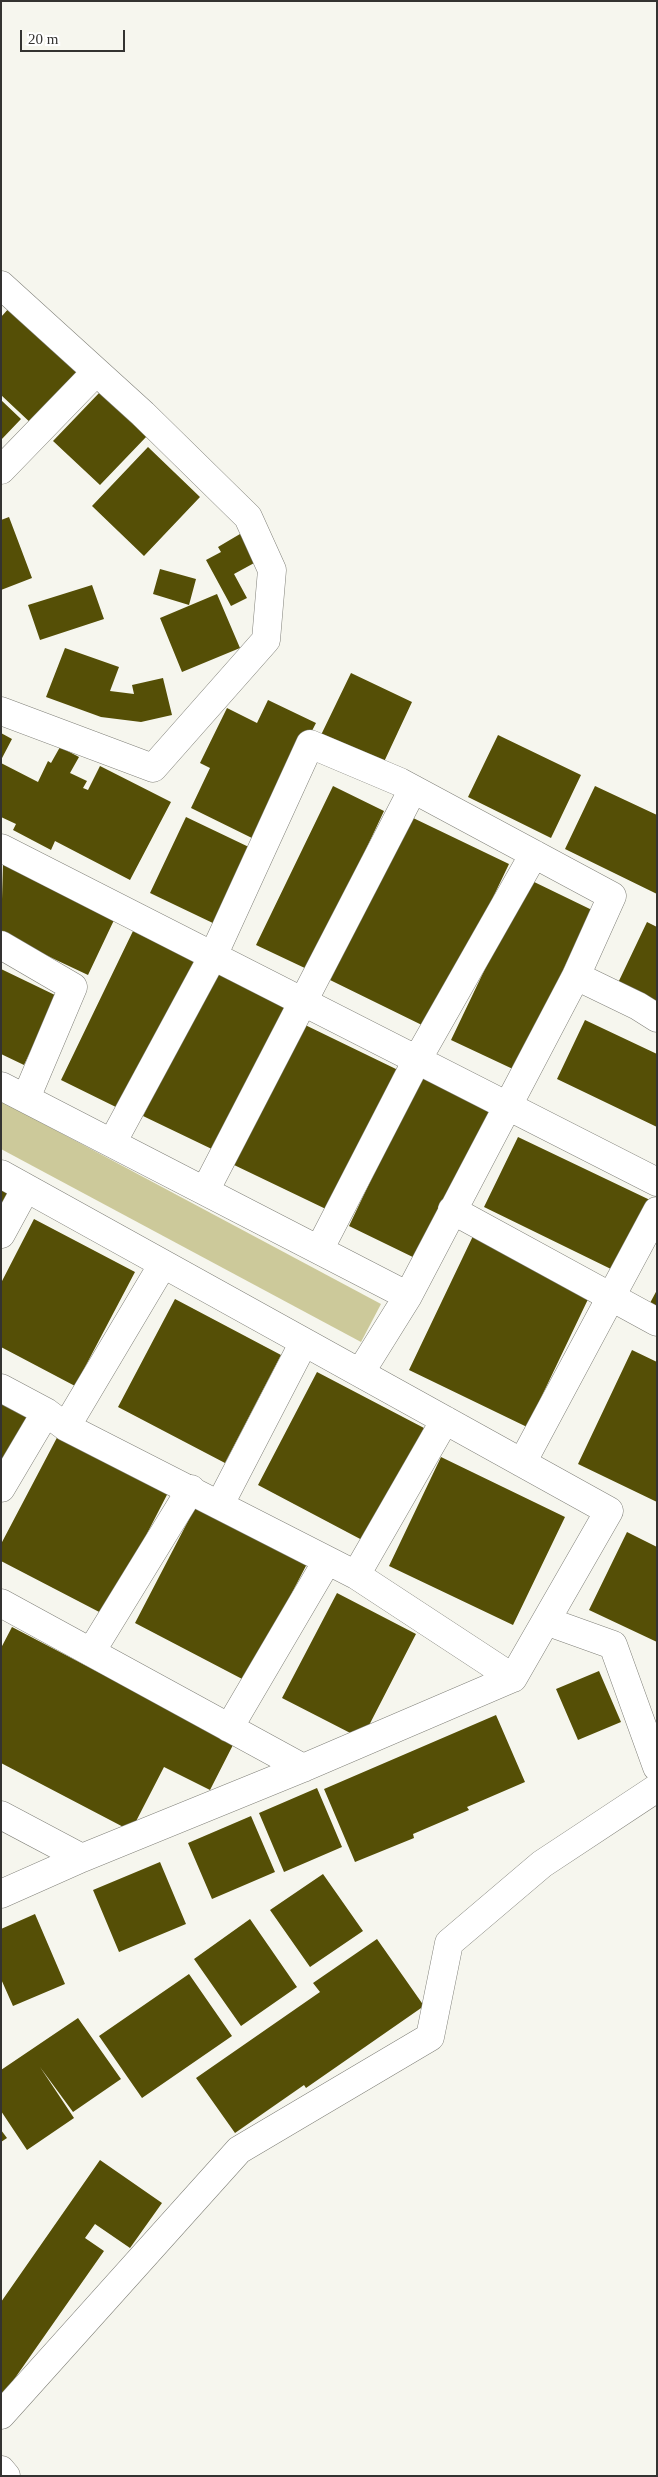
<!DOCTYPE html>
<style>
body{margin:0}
#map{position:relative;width:658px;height:2477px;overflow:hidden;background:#f6f6ee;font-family:Georgia,serif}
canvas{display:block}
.frame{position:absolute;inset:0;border:2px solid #343331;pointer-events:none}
.scale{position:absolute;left:20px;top:30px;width:105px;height:22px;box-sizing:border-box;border:2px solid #343331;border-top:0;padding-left:6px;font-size:15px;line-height:18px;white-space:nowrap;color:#343331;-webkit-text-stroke:4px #fff;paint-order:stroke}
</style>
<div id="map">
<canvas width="658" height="2477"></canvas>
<div class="frame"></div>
<div class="scale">20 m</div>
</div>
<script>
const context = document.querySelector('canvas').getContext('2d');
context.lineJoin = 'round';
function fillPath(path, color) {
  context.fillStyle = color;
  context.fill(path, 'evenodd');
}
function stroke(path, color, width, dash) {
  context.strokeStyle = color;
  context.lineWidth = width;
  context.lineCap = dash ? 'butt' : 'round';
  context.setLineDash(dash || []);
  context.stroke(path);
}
fillPath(new Path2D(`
 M1 1101 381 1304 361 1342 1 1149Z`), '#ccc99a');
fillPath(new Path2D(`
 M10 307 82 375 34 426 1 395V317Z
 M100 392 147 436 100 485 53 441Z
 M1 400 21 419 1 440Z
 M148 447 200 497 144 556 92 506Z
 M9 517 32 578 1 590V520Z
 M240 534 256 562 234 574 247 598 231 606 206 560 221 552 218 547Z
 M160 569 196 579 189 605 153 594Z
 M92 585 104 619 40 640 28 605Z
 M217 594 240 648 182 672 160 618Z
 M65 648 119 667 110 691 134 694 132 685 163 678 172 715 141 722 101 717 46 697Z
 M351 673 412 702 383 764 321 735Z
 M268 700 316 723 256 840 191 808 210 768 200 763 227 708 257 723Z
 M1 733 12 739 1 760Z
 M498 735 581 775 551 838 468 797Z
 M60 747 79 757 70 773 87 781 83 788 88 790 100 766 171 802 130 880 55 841 51 850 13 830 16 824 1 817V763L38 782 48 761 51 763Z
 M333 786 384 811 309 970 256 945Z
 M595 786 657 815V894L565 849Z
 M409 816 509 864 430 1029 330 980Z
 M186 817 253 849 217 925 150 893Z
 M3 864 115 918 88 975 1 934Z
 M528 879 592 910 515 1070 451 1040Z
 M647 922 657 927V1005L617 985Z
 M133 931 198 962 126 1112 61 1080Z
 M1 969 57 996 24 1065 1 1054Z
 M214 970 288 1006 218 1152 143 1116Z
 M585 1020 657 1054V1127L557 1079Z
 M299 1022 398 1070 330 1211 232 1164Z
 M422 1073 495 1108 421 1261 349 1226Z
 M518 1137 650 1200 615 1271 484 1207Z
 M1 1189 9 1193 1 1209Z
 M34 1219 135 1272 75 1386 1 1347V1283Z
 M473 1236 591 1293 527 1427 409 1370Z
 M657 1290V1306L650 1303Z
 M175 1299 281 1355 225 1463 118 1407Z
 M632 1350 657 1362V1502L578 1464Z
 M317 1372 424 1428 364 1541 258 1485Z
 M1 1397 31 1412 1 1469Z
 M61 1430 171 1487 105 1615 1 1561V1544Z
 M441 1457 565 1517 513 1625 389 1566Z
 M198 1502 309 1560 246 1681 135 1623Z
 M627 1532 657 1547V1642L589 1610Z
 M337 1593 416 1634 362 1739 282 1698Z
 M12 1627 234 1743 210 1790 164 1767 131 1831 1 1763V1648Z
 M599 1671 621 1722 578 1740 556 1689Z
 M496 1715 525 1782 467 1807 469 1810 413 1834 414 1838 355 1862 324 1789Z
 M317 1788 342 1847 284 1872 259 1813Z
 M251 1816 275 1872 212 1899 188 1843Z
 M160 1862 186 1924 119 1952 93 1890Z
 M323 1874 363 1931 310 1967 270 1910Z
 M35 1914 65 1984 13 2006 1 1979V1929Z
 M250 1919 297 1987 241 2026 194 1959Z
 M377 1939 424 2006 306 2088 304 2085 235 2133 196 2078 320 1992 313 1983Z
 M189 1974 232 2036 142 2098 99 2036Z
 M78 2018 121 2079 73 2112 40 2067 74 2118 27 2150 1 2111V2070Z
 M1 2130 7 2138 1 2142Z
 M100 2160 162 2203 130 2248 95 2224 85 2238 104 2251 1 2398V2302Z`), '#554f06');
const street = new Path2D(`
 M1 285 143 414 248 517 272 570 266 640 153 768 1 711
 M1 470 96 372
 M1 848 657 1182
 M1 945 73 987 26 1098
 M576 976 638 1006 657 1018
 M1 1086 408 1296
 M112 1143 213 956 310 744 400 782 612 896 576 976 408 1296 360 1373
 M1 1174 609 1511 513 1678 303 1768 82 1858 1 1894
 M205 1191 413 789
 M452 1210 657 1322
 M1 1234 26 1188
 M319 1250 417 1060 534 854
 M1 1388 46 1412 66 1427 356 1575 513 1678
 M66 1427 163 1264
 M522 1463 657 1211
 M1 1488 46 1412
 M220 1504 304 1342
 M356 1575 445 1420
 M1 1603 303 1768
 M546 1621 613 1645 657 1767
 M91 1652 191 1489
 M229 1728 327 1561
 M1 1815 82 1858
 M1 2415 239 2150 430 2037 449 1943 542 1864 657 1788
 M1 2470 6 2476`);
stroke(street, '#808079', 29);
stroke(street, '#fff', 28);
</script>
